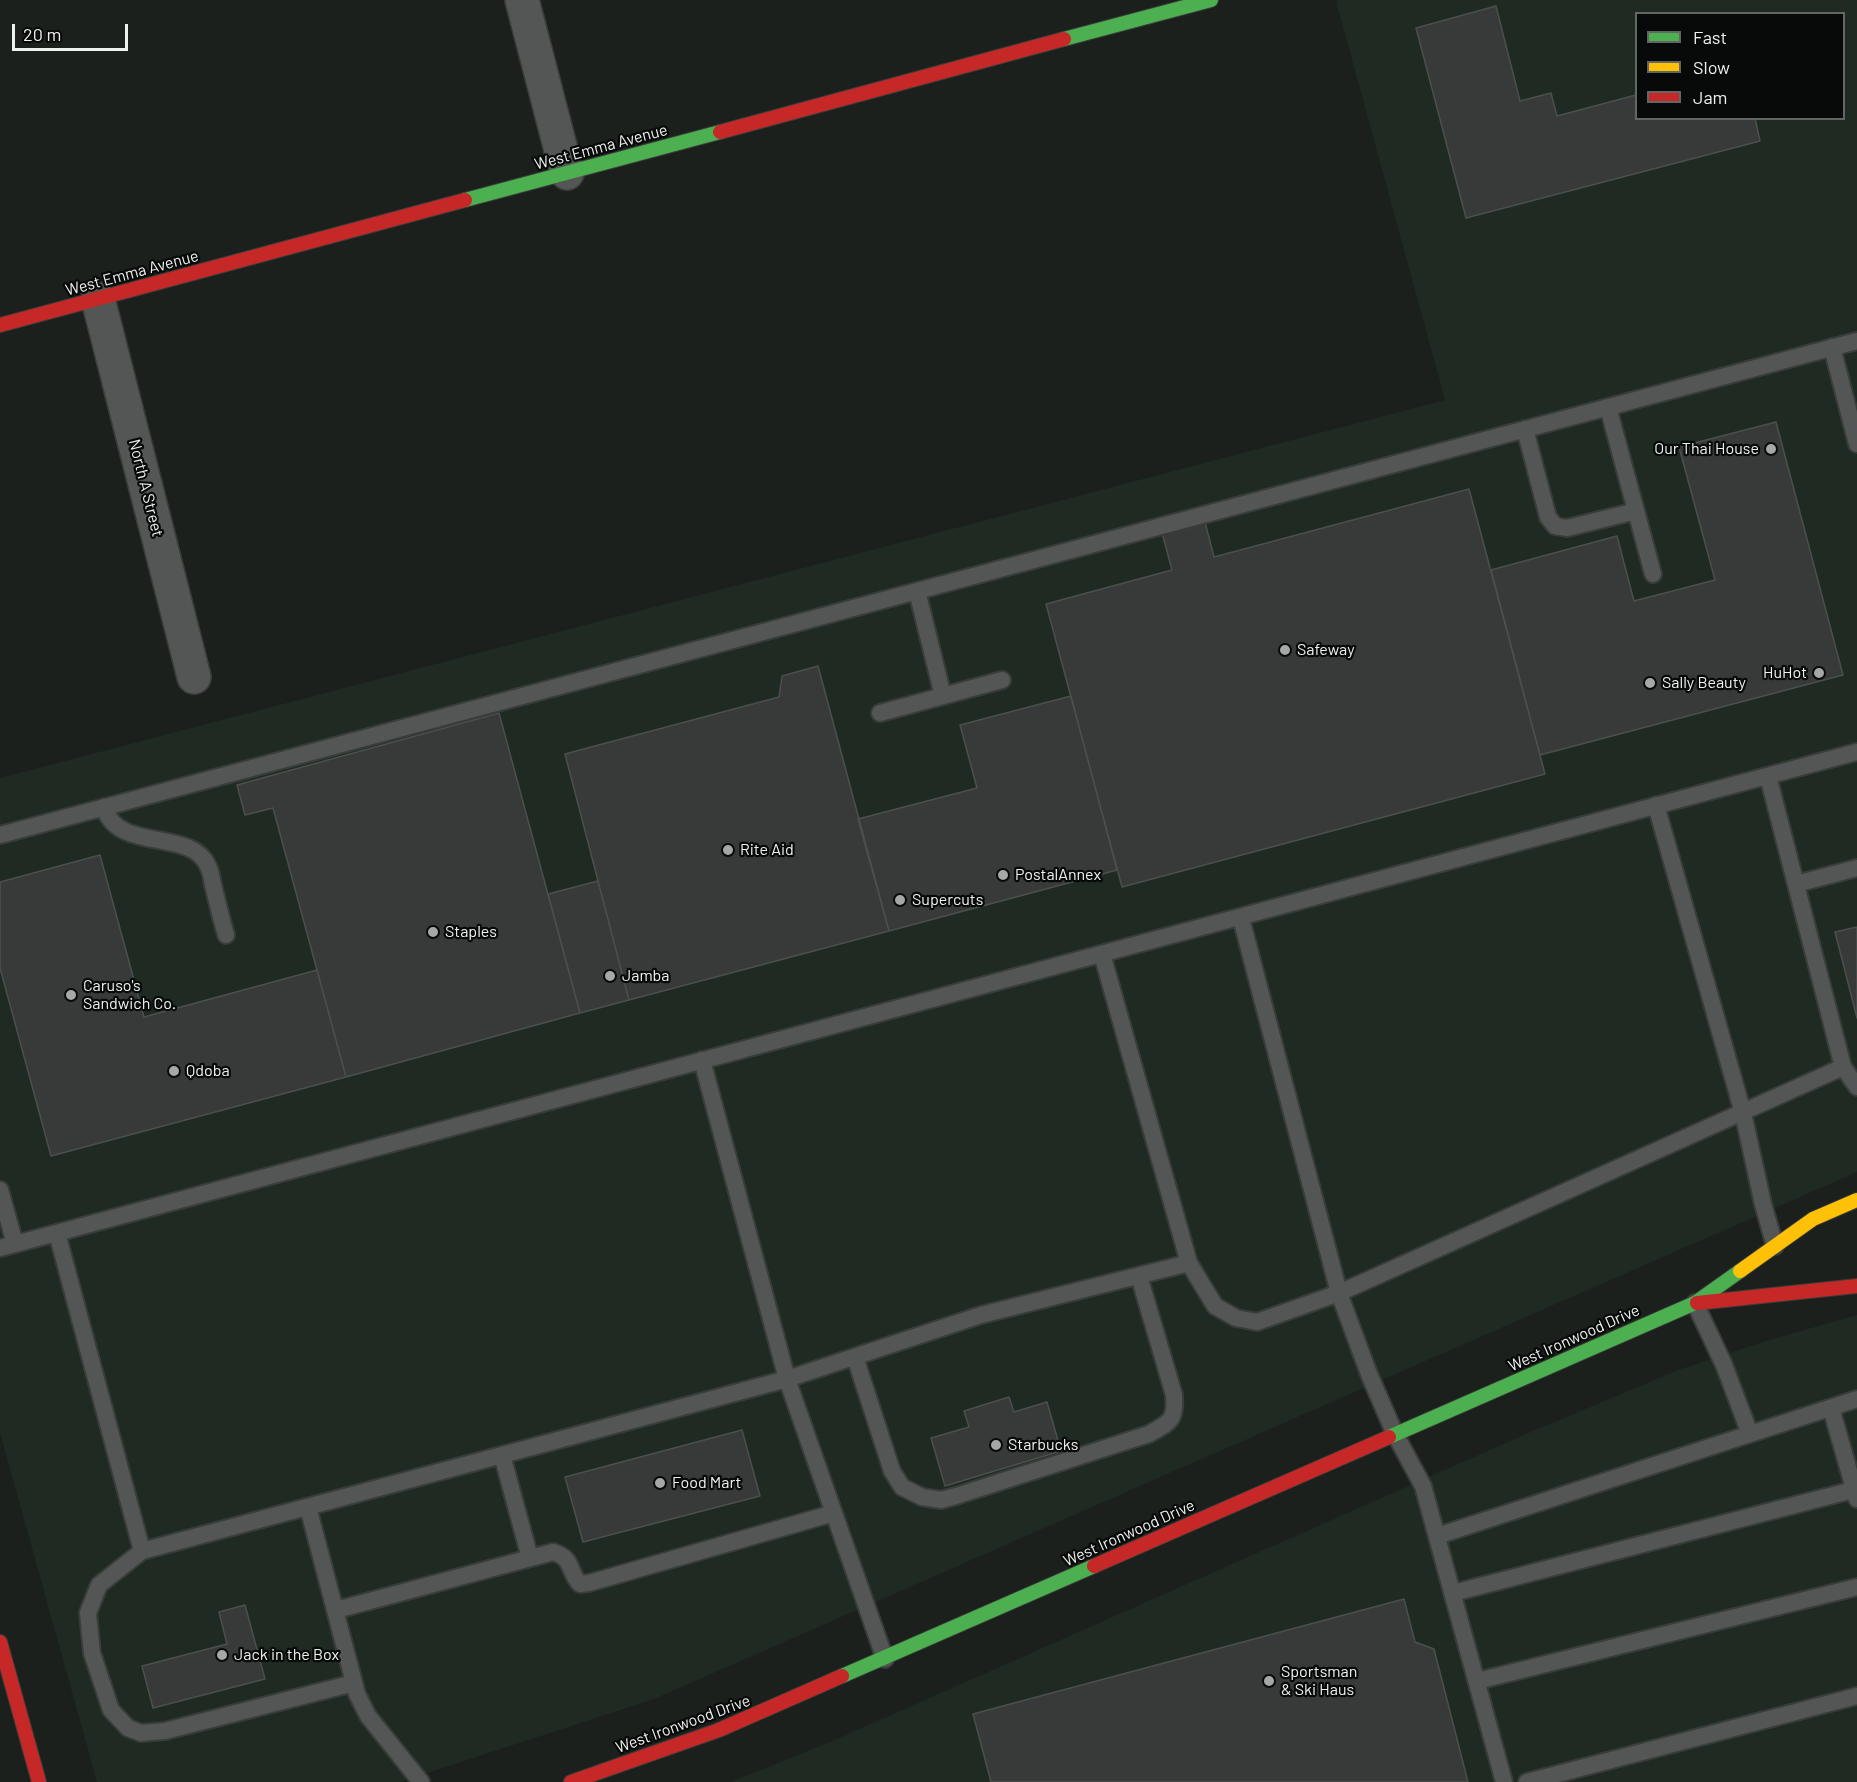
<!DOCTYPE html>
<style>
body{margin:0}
#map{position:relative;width:1857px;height:1782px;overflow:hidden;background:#1b201d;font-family:Barlow,sans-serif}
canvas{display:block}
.legend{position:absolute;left:1635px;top:12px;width:210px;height:108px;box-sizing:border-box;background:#070a08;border:2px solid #636764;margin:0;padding:8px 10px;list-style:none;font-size:18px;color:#edf2ef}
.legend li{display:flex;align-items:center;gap:12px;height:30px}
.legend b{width:30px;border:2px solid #636764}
.scale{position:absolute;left:12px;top:24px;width:116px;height:27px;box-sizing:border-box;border:3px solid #edf2ef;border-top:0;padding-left:8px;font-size:18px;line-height:21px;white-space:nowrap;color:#edf2ef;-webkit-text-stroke:4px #070a08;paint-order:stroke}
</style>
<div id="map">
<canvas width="1857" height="1782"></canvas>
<ul class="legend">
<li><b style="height:8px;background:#4caf50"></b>Fast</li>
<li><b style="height:8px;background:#ffc107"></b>Slow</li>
<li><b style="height:8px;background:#c62828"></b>Jam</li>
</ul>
<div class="scale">20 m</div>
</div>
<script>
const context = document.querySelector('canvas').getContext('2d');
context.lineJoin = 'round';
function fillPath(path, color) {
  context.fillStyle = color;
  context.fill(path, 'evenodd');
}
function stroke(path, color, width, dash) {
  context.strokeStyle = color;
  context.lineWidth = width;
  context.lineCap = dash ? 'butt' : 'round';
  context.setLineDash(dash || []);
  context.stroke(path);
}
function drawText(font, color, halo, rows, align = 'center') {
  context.font = font + ' Barlow,sans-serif';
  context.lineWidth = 4.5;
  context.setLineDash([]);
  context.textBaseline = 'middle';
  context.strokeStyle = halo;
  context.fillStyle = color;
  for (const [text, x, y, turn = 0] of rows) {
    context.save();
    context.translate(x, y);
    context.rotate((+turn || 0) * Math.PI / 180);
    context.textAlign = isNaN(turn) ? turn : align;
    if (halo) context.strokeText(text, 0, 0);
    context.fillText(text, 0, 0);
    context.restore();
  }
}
fillPath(new Path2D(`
 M1340 0H1857V1172L654 1699 400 1782H97L0 1433V778L1445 400 1336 1ZM1636 14H1844V118H1636Z
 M1857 1315V1782H731L830 1742 1519 1437 1678 1370 1769 1340Z`), '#1e2a22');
const building = new Path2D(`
 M1496 6 1520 101 1551 93 1557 116 1636 95V118H1755L1760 141 1466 218 1416 28Z
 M1776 422 1843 675 1540 755 1491 570 1617 536 1634 601 1715 580 1679 447Z
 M1469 489 1545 774 1122 887 1046 604 1172 570 1161 529 1204 518 1214 557Z
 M818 666 889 931 629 1000 565 754 779 697 782 676Z
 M1071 696 1117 870 889 931 858 819 977 788 960 725Z
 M499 713 580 1013 346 1077 273 808 245 815 237 785Z
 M100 855 144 1017 317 970 346 1077 51 1156 0 968V882Z
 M598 881 629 1000 580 1013 548 894Z
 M1857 927V1018L1835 932Z
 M1009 1397 1014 1412 1047 1402 1061 1451 945 1486 931 1438 969 1427 964 1411Z
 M742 1430 760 1496 583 1542 565 1477Z
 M1404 1599 1415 1642 1434 1649 1468 1782H991L973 1714Z
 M245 1605 265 1679 153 1708 142 1666 227 1644 219 1612Z`);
fillPath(building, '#373a38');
stroke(building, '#4c504d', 1.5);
const lane = new Path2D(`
 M1832 347 1857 444
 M1608 407 1653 574
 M1525 429 1548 517 1555 526 1567 528 1636 511
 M917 591 943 696
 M880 713 1002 680
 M1768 776 1843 1067 1857 1087
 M1656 805 1743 1113 1763 1204 1775 1246
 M104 807C118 854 191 827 208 866 211 872 212 879 213 885 217 901 221 918 226 935
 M0 835 1857 341
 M1796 884 1857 868
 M1241 918 1339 1293 1369 1374 1395 1434 1423 1486 1504 1782
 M1102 954 1189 1263 1215 1306 1236 1318 1257 1322 1339 1293 1843 1067
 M702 1060 787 1379 885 1659
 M0 1190 15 1244
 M57 1233 142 1551 787 1379 981 1315 1189 1263
 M0 1248 1857 752
 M1695 1303 1724 1365 1750 1434
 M855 1357 892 1471 902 1487 922 1497 941 1500 956 1496 1149 1434C1170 1422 1176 1421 1174 1395L1139 1276
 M1831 1408 1857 1499
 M502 1455 530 1558
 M308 1507 357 1694 368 1716 421 1782
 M1437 1536 1857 1399
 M142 1551 99 1585 88 1613 92 1653 111 1710 128 1728 141 1733 165 1731 354 1683
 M1453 1593 1857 1489
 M336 1610 553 1552C574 1558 568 1572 580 1584L589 1583 834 1513
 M1477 1681 1857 1587
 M1527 1782 1857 1696`);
const street = new Path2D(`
 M522 0 567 173
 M98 299 194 677`);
const fast = new Path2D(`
 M1064 39 1211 0
 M465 200 720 132
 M1389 1437 1695 1303 1740 1271
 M842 1676 1094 1566`);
const slow = new Path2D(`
 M1740 1271 1813 1219 1857 1200`);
const jam = new Path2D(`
 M720 132 1064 39
 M0 325 465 200
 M1697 1303 1857 1286
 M1094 1566 1389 1437
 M0 1642 39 1782
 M571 1782 719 1730 842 1676`);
stroke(lane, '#393d3a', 20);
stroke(street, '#393d3a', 36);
stroke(fast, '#393d3a', 16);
stroke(slow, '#393d3a', 16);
stroke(jam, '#393d3a', 16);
stroke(lane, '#535654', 16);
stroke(street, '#535654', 33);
stroke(fast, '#4caf50', 14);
stroke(slow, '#ffc107', 14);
stroke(jam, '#c62828', 14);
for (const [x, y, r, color] of [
 [1771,449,6,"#a4a8a6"],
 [1285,650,6,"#a4a8a6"],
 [1819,673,6,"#a4a8a6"],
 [1650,683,6,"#a4a8a6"],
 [728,850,6,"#a4a8a6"],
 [1003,875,6,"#a4a8a6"],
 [900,900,6,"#a4a8a6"],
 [433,932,6,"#a4a8a6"],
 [610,976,6,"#a4a8a6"],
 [71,995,6,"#a4a8a6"],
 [174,1071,6,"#a4a8a6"],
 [996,1445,6,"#a4a8a6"],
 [660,1483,6,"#a4a8a6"],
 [222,1655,6,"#a4a8a6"],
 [1269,1681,6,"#a4a8a6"]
]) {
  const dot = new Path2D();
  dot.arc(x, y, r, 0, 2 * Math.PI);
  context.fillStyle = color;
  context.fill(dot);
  stroke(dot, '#070a08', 2);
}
drawText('16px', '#edf2ef', '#070a08', [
 ["West Emma Avenue",601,147,-15],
 ["West Emma Avenue",132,273,-15],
 ["North A Street",146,488,76],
 ["West Ironwood Drive",1574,1338,-24],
 ["West Ironwood Drive",1129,1533,-24],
 ["West Ironwood Drive",683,1724,-20]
]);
drawText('16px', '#edf2ef', '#070a08', [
 ["Our Thai House",1759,449,"right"],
 ["Safeway",1297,650],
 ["HuHot",1807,673,"right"],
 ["Sally Beauty",1662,683],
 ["Rite Aid",740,850],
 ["PostalAnnex",1015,875],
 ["Supercuts",912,900],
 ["Staples",445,932],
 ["Jamba",622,976],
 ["Caruso's",83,986],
 ["Sandwich Co.",83,1004],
 ["Qdoba",186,1071],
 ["Starbucks",1008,1445],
 ["Food Mart",672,1483],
 ["Jack in the Box",234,1655],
 ["Sportsman",1281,1672],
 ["& Ski Haus",1281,1690]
], 'left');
</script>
